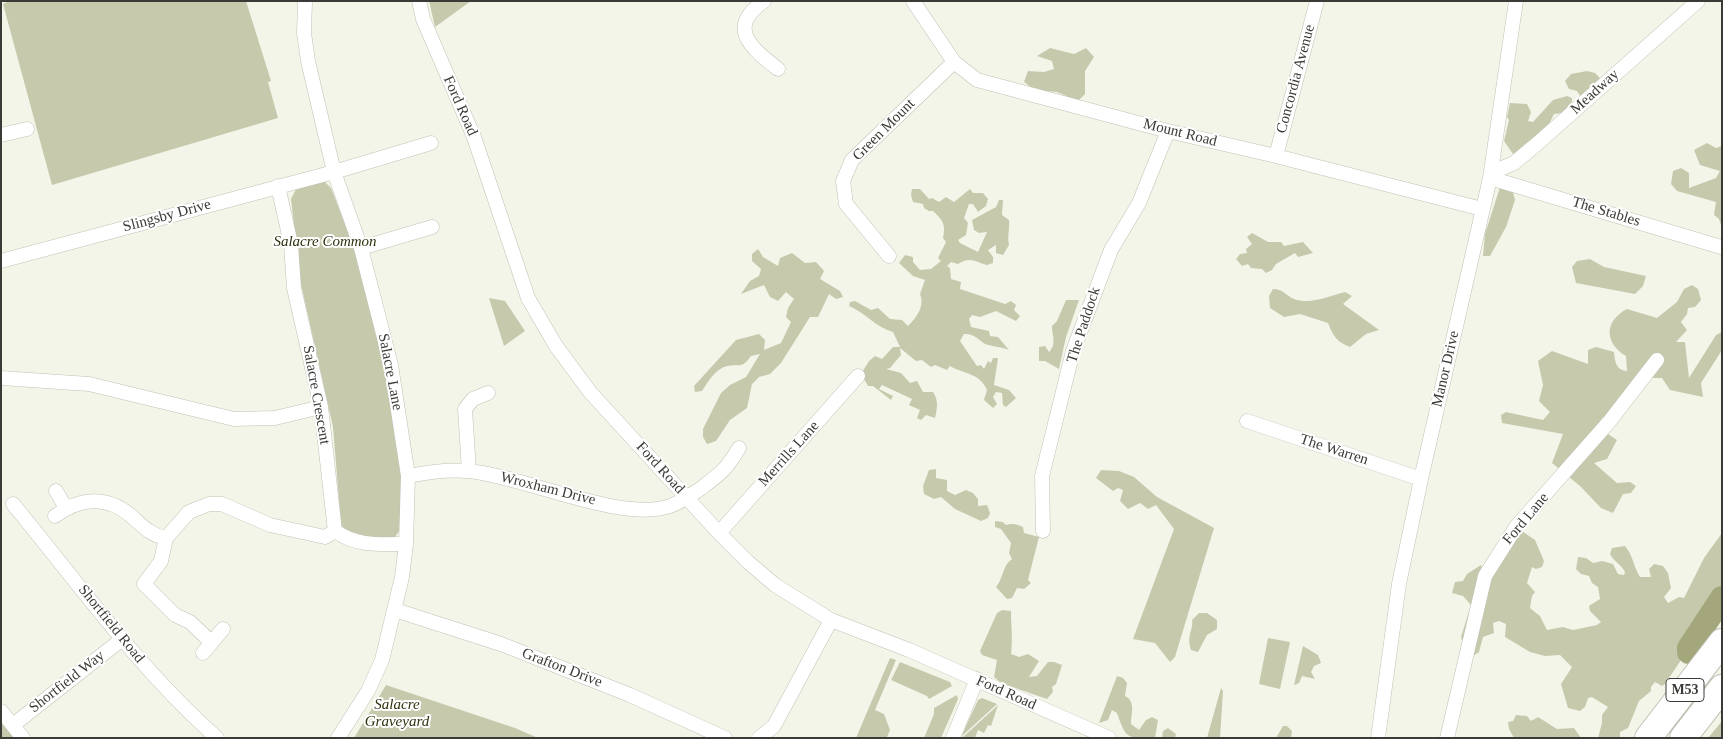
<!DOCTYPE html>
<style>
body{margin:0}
#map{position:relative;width:1723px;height:739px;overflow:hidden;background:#f4f5e9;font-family:Georgia,serif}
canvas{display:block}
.frame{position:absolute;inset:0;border:2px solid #3a3b36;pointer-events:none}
</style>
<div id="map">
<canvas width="1723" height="739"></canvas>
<div class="frame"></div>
</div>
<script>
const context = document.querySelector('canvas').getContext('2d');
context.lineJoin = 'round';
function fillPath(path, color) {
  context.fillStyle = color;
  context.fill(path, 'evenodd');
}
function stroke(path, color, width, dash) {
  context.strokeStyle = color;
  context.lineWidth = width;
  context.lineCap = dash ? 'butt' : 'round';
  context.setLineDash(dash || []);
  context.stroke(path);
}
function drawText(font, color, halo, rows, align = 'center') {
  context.font = font + ' Georgia,serif';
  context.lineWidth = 4;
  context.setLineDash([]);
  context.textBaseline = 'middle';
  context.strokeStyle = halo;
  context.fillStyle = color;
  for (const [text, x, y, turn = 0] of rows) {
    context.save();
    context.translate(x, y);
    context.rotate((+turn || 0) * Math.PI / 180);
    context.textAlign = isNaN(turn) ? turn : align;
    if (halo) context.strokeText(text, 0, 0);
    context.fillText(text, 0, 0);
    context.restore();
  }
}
fillPath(new Path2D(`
 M9 1H246L271 81 268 82 278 118 52 185 3 4Z
 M429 1H471L435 27Z
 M1050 48 1074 54 1086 48 1094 57 1085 71V94L1078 101 1057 92 1035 90 1024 82 1028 71 1044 72 1054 69 1052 61 1037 56Z
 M1587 71 1595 73 1600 78 1581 97 1577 91 1569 89 1565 81 1571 74Z
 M1567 96 1572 98V102L1563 113 1554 114 1547 128 1518 153 1513 154 1504 141 1509 120 1507 117 1510 103 1527 104 1531 112 1528 121 1533 122 1553 100Z
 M1707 143 1716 148 1722 146V228L1719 219 1714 215 1716 202 1677 191 1671 184 1673 171 1681 168 1689 173V188L1716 178 1720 171 1700 165 1694 150Z
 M324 181 331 188 358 258 386 368 404 471 403 526 395 537 384 540 372 538 347 532 341 525 333 427 301 284 291 199 296 189Z
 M1501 184 1512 188 1515 200 1506 227 1490 256H1483L1485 234Z
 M912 189H920L929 199 932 198 939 202 946 197 954 202 970 189 973 193H983L988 199 986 206 978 212 973 204H969L964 218 968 223 966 235 958 240 960 243 978 252 987 232 979 233 974 230 972 220 996 207 999 200H1003L1002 215 1009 220C1010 229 1007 236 1009 245L1003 255 996 253V245L988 250 993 257V263L987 265C975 262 970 256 958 264L951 262 947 266 950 268 951 279 961 282 960 289 1005 304 1011 301 1016 305 1014 310 1020 316 1016 321 996 311 980 317 972 315 969 319 971 327 989 331 990 336 998 337 1009 350C1002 347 990 346 985 344 978 339 973 333 964 334L960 341 977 366 981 365 984 369 988 361 991 363 993 358H998L994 385 1009 390 1016 398 1006 407 1003 405 1002 393 996 392 993 397 997 404 993 408 984 400 987 390C980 373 964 374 950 366L947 370 935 365 931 367 922 360 916 361 900 348 901 355 890 368 886 369 901 373 910 383 917 381 923 392H933C939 401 937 408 935 418L926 415 921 420 917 418 920 410 909 405 912 399 882 385 879 389 893 396 891 400 873 386H868L861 374 869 361 875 356 882 359 893 347H900L893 332C875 327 866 313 849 306L850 302 855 301 871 310 878 308 890 319 902 320 908 326C917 317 925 306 920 294L925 280 913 276 899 263 905 255 913 257V262L920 270 931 269 941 261 938 258 946 242 943 238C946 225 943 220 933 211H929L924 208 923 204 913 202 911 195Z
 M1252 233 1268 242H1281L1284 246 1303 242 1313 253 1298 257 1295 253 1276 264 1272 270 1266 273 1262 269 1251 268 1248 264 1242 266 1236 259 1240 254 1247 253 1246 249 1252 244 1247 237Z
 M758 249 763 257 778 266 780 258 792 253 805 263 816 262 824 271 820 279 840 291 843 297 836 299 829 294 818 317H810L781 363 770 374 759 377 752 384 747 408 730 420 716 441 707 444 703 437V429L721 393 730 385 746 377 760 354 751 356C741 370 740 363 727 366 715 369 708 382 702 391L695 392 694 386 736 340 759 334 765 340 764 350 781 343 791 322 786 317 788 308 794 299 786 292 778 301 770 297 764 285 741 294 750 281 759 276 761 269 752 261V254Z
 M1590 259 1604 267 1646 276 1643 286 1635 294 1576 283 1572 267 1577 261Z
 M1692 285 1698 289 1701 300 1695 307 1688 308 1687 314 1681 322 1687 330 1676 342H1685L1689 378 1716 335 1722 332V350L1701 383 1703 397 1670 390 1662 378H1651L1601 419 1605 432 1617 440 1607 459 1594 463 1617 483 1630 482 1636 486 1631 493 1623 494 1613 513 1601 508 1580 486 1552 463 1563 434 1502 423 1501 415 1506 412 1543 420 1550 412 1539 401 1543 385 1538 361 1552 351 1588 364V350L1596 347 1614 352C1615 362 1616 370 1627 371L1626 356C1604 343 1604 321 1627 309L1657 318 1677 302 1684 289Z
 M1273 289C1283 289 1285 295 1294 299 1310 305 1329 296 1345 292L1352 296 1343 304 1379 330 1366 334 1350 347C1337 342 1333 336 1328 323L1300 314 1284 317 1270 308 1269 296Z
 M489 298 505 301 525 331 504 346Z
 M1066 300H1079L1066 337 1059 369 1045 361H1039V347L1045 346 1049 352C1057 344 1052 336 1052 326L1057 321Z
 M936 469V478L947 480V491L955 495 966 490 973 493 978 499V506L987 505 990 513 988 518 981 521 955 509 941 497 934 499 924 494 923 486 929 470Z
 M1101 470 1119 471 1134 477 1157 497 1214 528 1175 657 1170 662 1155 643 1133 639 1174 529 1156 505 1148 509 1140 503 1128 509 1120 501 1123 490 1118 488 1113 491 1096 478Z
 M995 521 1003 522 1006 525C1013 523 1016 524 1023 527L1024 533 1039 537 1028 580 1031 583 1024 589 1017 588 1012 598 1007 599 996 587C1004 577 1002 566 1012 559L1009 553 1011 543 1001 529 995 527Z
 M1516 527 1535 540 1544 561 1542 567 1536 569 1532 567 1527 583 1535 592 1532 596 1530 608 1540 616 1547 630 1563 627 1573 630 1597 625 1601 622 1590 611 1589 606 1600 599 1598 587 1592 583 1589 576 1581 574 1576 569 1578 557 1586 558 1593 563 1602 561 1613 564 1618 574 1624 575 1625 572C1621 564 1614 562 1610 554L1612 548 1625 546C1634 557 1633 566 1640 577H1651L1649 569 1654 564 1663 566 1668 573 1671 588 1664 597 1668 603 1679 597 1684 598 1704 558 1722 533V612L1689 648 1665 684 1662 686 1655 682 1651 687V691L1639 701 1628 728 1620 732V738H1598L1602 723V715L1608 707 1592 697 1588 698 1585 707 1580 711 1568 708 1561 684 1572 667 1560 655 1545 656 1530 652 1505 637 1506 624 1499 621 1493 623 1494 633 1483 637 1479 652 1473 656 1466 653 1461 637 1471 605 1463 596 1452 593 1455 582 1463 581 1467 574 1481 565 1483 571Z
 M1002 610 1011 611C1011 626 1013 639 1011 654L1019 657 1028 654 1039 661 1029 677 1037 676 1048 662H1054L1062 665 1056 684 1052 687 1053 692 1047 699 1001 683 994 677 997 660 982 655 980 651 997 613Z
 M1199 613H1207L1217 620V629L1207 635 1198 652 1191 650C1186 635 1194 629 1192 620Z
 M1268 638 1290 642 1280 689 1259 684Z
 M1303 646 1318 655 1321 663 1314 666 1311 672 1315 679 1302 676 1299 683 1294 685Z
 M890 658 896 660 875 710 884 714 890 730 887 737 889 738H856Z
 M900 662 950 682 952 686 929 699 927 696 891 680Z
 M1117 676 1123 678 1127 683 1125 696C1136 701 1131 714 1131 724L1139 730 1146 720 1152 717 1158 720 1155 738C1126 738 1126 739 1117 713L1112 710 1108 720 1099 723Z
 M386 685 515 728 538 738H354Z
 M1221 688 1223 691 1220 738H1207Z
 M957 695 958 699 941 738H924L934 714V708Z
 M982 698 997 704 961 737 978 700Z
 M998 705 991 726 988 725 984 733 978 730 975 738H962Z
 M1516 715 1527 716 1531 721 1538 717 1557 729 1574 728 1581 738H1514L1509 729 1508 722 1513 721Z
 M1 716 19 738H1Z
 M1722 721V738H1708Z
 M1283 726H1287L1292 731 1291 738H1276Z
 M1168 728 1176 734 1175 738H1162L1163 731Z`), '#c7c9ad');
stroke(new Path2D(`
 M1689 652V648L1722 598`), '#a4a77c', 24);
const minor = new Path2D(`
 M305 1 304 33 308 61 334 172 361 248 391 365 408 476 406 544 402 577 382 660 368 691 338 738
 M419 1 423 19 474 137 528 298 556 346 590 392 719 533 748 562 775 585 831 620 909 650 1109 738
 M764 1C726 28 751 48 778 69
 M913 1 954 62 977 80 1168 131 1276 156 1482 209
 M1698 1 1538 143 1514 163 1500 169 1490 178 1721 247
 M1 135 27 129
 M1276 156 1317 1
 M278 186 291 244 294 288 321 407 335 531C357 547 381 544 406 544
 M361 248 432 227
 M889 256 846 204 843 181 852 160 954 62
 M1 261 334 172 431 143
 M1 378 89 384 234 419 275 418 321 407
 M1247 421 1421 479
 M469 471 465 409 473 399 488 393
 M408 476C428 472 448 469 469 471 522 476 623 523 670 506 681 502 691 495 700 489 720 474 726 470 739 448
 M56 491 66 508
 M13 504C79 584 139 669 217 738
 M55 516C79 498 106 495 130 515 142 525 149 535 166 538
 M1043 531 1042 476 1073 351 1111 250 1139 203 1168 131
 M719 533 858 376
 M395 610 501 644 630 695 725 738
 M211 642 190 622 175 615 144 584 161 561 166 538 189 512 209 504H222L270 525 325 537 335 531
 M203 653 223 629
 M1 711 23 738
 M13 725 121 640
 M759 738 774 726 831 620
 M953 738 977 679
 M1378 738 1399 584 1421 479 1490 178 1516 1
 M1447 738 1485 576 1516 527 1609 422 1657 360`);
const motorway = new Path2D(`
 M1648 738 1722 642
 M1683 738 1722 688`);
stroke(minor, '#c0c1b5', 15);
stroke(motorway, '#c0c1b5', 28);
stroke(minor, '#fff', 14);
stroke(motorway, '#fff', 26);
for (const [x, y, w] of [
 [1685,690,38]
]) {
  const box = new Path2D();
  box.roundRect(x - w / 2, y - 11.5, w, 23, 4);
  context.fillStyle = '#fff';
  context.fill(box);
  stroke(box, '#3a3b36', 1);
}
drawText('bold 14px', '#3a3b36', null, [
 ["M53",1685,690]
]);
drawText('15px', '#3a3b36', '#fff', [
 ["Concordia Avenue",1296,79,-75],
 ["Meadway",1595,92,-42],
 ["Ford Road",460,106,66],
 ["Green Mount",884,130,-45],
 ["Mount Road",1180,133,14],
 ["The Stables",1606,212,17],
 ["Slingsby Drive",167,216,-15],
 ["The Paddock",1084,325,-72],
 ["Manor Drive",1446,369,-77],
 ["Salacre Lane",390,372,79],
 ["Salacre Crescent",316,395,80],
 ["The Warren",1334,450,18],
 ["Merrills Lane",789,454,-48],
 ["Ford Road",660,468,48],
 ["Wroxham Drive",548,489,14],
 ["Ford Lane",1526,519,-50],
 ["Shortfield Road",111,624,51],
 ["Grafton Drive",562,668,21],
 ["Shortfield Way",67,682,-38],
 ["Ford Road",1006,693,24]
]);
drawText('italic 15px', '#30310e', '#fff', [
 ["Salacre Common",325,242],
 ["Salacre",397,705],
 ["Graveyard",397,722]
]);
</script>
